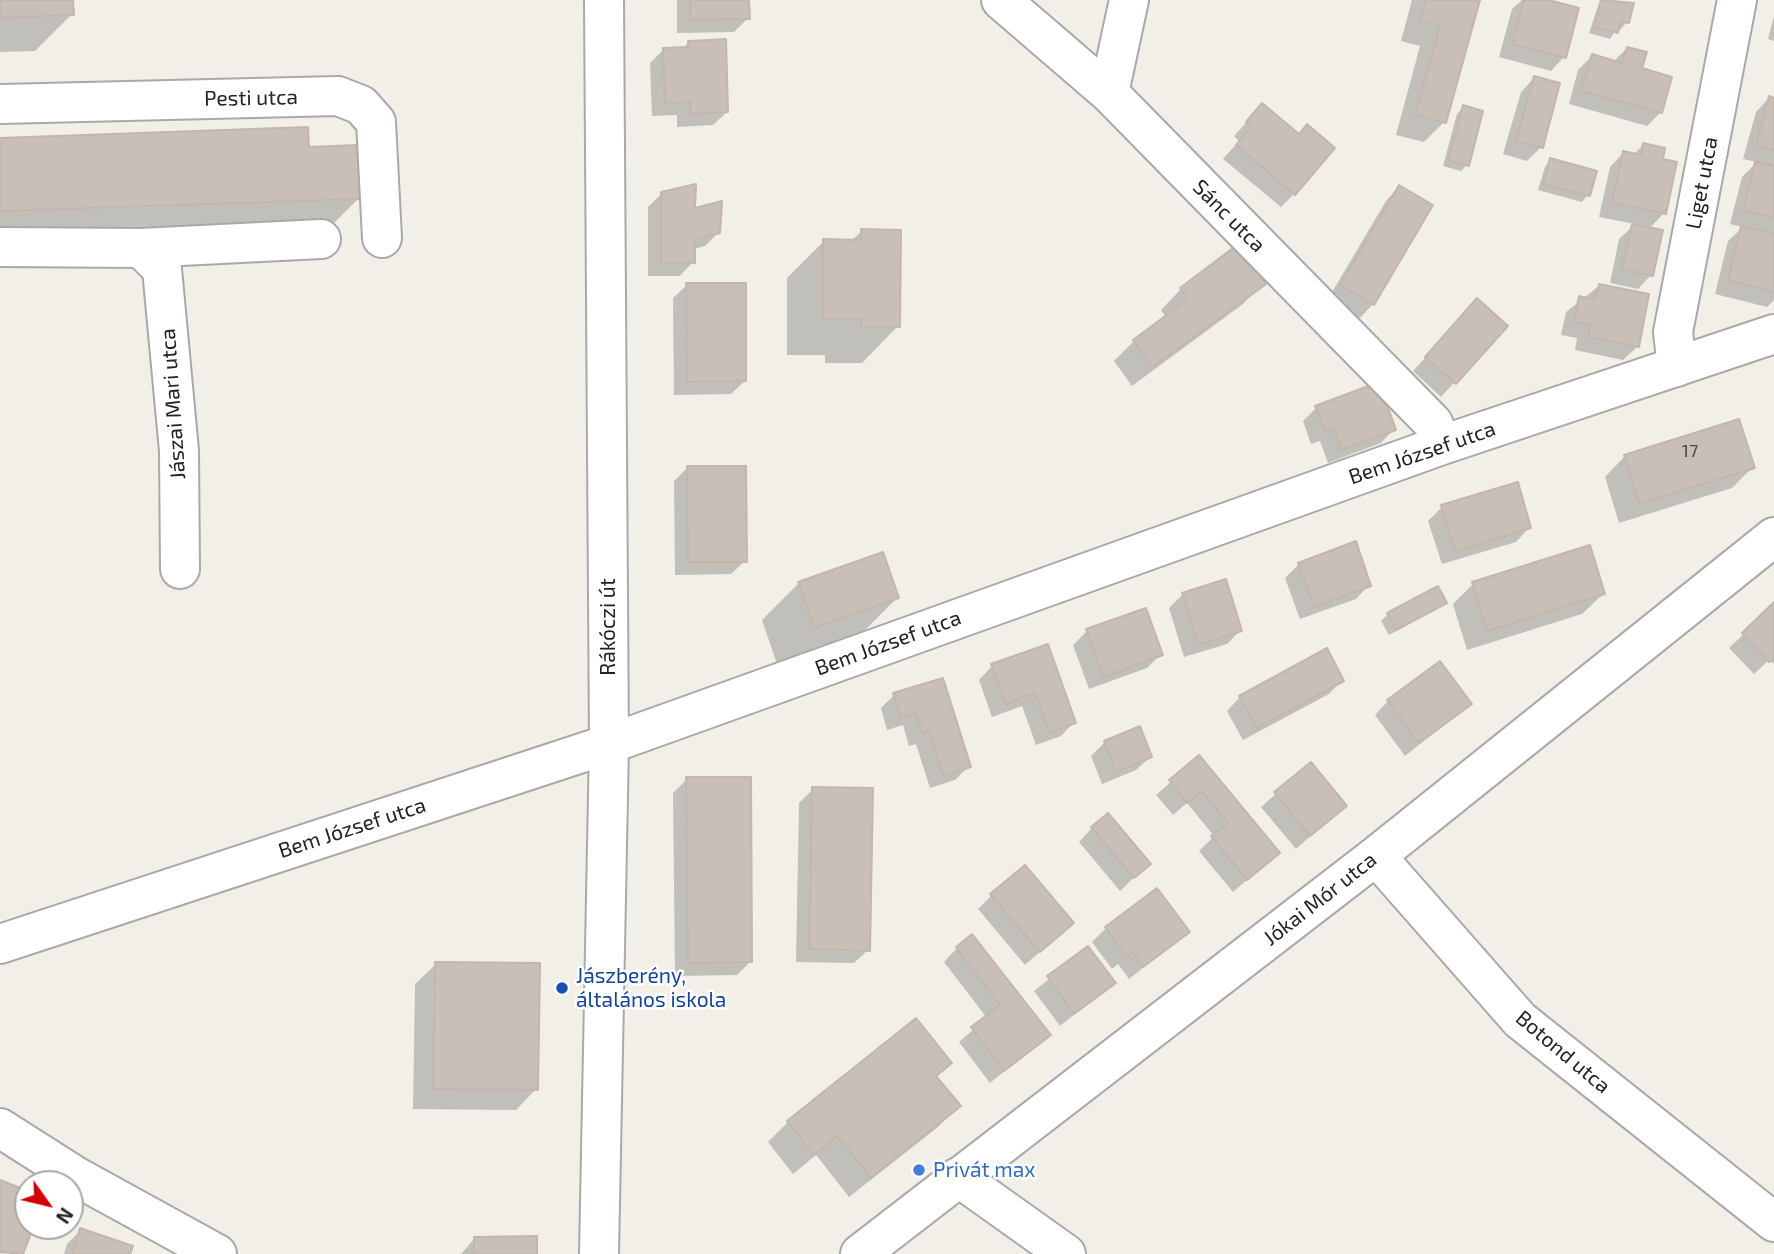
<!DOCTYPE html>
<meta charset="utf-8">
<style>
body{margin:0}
#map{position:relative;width:1774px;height:1254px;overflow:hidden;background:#f2efe9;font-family:"Exo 2",sans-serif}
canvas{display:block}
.north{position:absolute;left:14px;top:1170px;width:70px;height:70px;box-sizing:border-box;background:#fff;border:2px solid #a7a7a7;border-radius:50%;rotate:124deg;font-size:19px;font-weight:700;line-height:28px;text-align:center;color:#222}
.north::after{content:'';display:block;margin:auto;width:24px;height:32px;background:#d40000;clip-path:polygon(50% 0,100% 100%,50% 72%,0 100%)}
</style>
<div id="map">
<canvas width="1774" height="1254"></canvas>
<div class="north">N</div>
</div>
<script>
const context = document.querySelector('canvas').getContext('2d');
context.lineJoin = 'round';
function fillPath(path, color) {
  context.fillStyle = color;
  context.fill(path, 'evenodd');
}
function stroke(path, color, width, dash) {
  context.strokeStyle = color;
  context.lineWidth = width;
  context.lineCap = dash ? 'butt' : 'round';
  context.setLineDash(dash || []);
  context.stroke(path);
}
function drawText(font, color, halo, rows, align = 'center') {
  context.font = font + ' "Exo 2",sans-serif';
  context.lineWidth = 5;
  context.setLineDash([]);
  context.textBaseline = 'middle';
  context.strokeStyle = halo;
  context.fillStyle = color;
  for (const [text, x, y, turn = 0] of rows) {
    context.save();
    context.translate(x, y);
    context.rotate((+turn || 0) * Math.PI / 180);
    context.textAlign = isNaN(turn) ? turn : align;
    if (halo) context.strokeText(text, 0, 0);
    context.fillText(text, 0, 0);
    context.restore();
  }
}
fillPath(new Path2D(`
 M0 0H71L72 14 35 51 0 52Z
 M677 0H748V18L734 32 677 33Z
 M1412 0H1478L1444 122 1424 142 1396 135 1420 46 1401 41Z
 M1522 0H1542L1564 57 1551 71 1499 57 1512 9Z
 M1600 0 1632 5 1627 22 1621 29 1617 28 1610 39 1589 33Z
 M1774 16V41L1768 39Z
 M688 43 727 112 713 125 677 127V115L652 116 650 63 664 49H682Z
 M1627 48 1661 112 1647 126 1569 104 1578 70 1592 56 1613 62Z
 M1534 78 1541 147 1527 161 1503 154 1521 92Z
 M1769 98 1774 100V300L1767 307 1715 294 1728 241 1743 227 1730 224 1742 177 1757 162 1743 159 1756 112Z
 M1262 105 1294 194 1281 207 1223 159 1239 141 1234 136Z
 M1464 107 1467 165 1461 171 1443 166 1457 114Z
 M0 139 307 149 359 198 322 235 0 246Z
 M1643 145 1661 161 1664 213 1649 229 1651 275 1638 289 1610 283 1619 239 1635 224 1599 217 1610 167 1623 153 1633 155Z
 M1551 160 1588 195 1582 202 1538 190 1545 167Z
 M1399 187 1373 304 1360 318 1328 299 1386 201Z
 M662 193 719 232 705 246 693 249V262L680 276H648V207Z
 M862 231 898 326 862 363H825V355H787V278L824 241H851Z
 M1263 283 1243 304 1132 386 1114 361 1134 341 1166 317 1161 310 1181 289Z
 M687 285 745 381 731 394 674 395 673 298Z
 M1599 286 1637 347 1623 360 1575 350 1577 338 1561 335 1566 312Z
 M1464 314 1506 326 1441 397 1413 371Z
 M1316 408 1394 429 1381 443 1328 463 1320 441 1311 444 1303 421Z
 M1625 456 1753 467 1732 488 1619 523 1605 477Z
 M687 468 745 561 731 574 675 575 674 481Z
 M1442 507 1529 528 1516 542 1442 564 1428 521Z
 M1299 564 1369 585 1356 599 1300 619 1285 578Z
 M799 583 897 598 860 635 777 664 762 620Z
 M1473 584 1603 594 1582 614 1467 650 1453 604Z
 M1183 594 1240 631 1227 644 1184 657 1169 608Z
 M1445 603 1389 635 1381 621 1388 614Z
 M1774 605V664L1769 660 1754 674 1729 648Z
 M1087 631 1161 654 1147 668 1089 689 1073 645Z
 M1047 646 1074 722 1061 736 1036 745 1022 706 992 717 979 680 992 666Z
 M942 680 969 766 955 780 930 788 916 744 909 746 903 725 887 730 881 708 894 695Z
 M1342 680 1329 694 1243 740 1227 711 1240 697Z
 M1388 701 1470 704 1405 756 1375 715Z
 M1139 728 1150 757 1136 770 1102 784 1091 756 1105 742Z
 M1199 757 1278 853 1233 892 1199 851 1214 836 1187 803 1173 815 1156 795Z
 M1310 764 1344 806 1296 849 1261 807Z
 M687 779 751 961 737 975 675 976 673 793Z
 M813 789 868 950 854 963 796 962 799 803Z
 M1092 828 1148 864 1120 891 1079 842Z
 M992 895 1072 923 1025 965 978 909Z
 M1106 928 1188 932 1129 979 1118 964 1112 969 1092 942Z
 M957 948 1048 1035 990 1083 959 1042 987 1018 944 962Z
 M1088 948 1114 983 1060 1026 1034 991Z
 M436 964 536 1089 516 1110 413 1109 415 984Z
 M950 1063 935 1077 959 1106 938 1127 849 1197 816 1155 793 1174 768 1142 788 1122Z
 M81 1230 128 1254H64L67 1244Z
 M475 1238 535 1254H461Z`), '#0003');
const building = new Path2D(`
 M0 0H73L74 15 0 18Z
 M690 0H749L750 19 690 20Z
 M1426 0H1480L1446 123 1415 115 1440 26 1420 20Z
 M1524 0H1549L1579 8 1566 58 1512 44Z
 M1601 0 1634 3 1629 23 1621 21 1618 33 1594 27Z
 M726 39 728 112 690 114V102L665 103 663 48 688 47V41Z
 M1627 47 1647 52 1642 68 1672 77 1662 113 1581 91 1592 54 1622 63Z
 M1534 76 1560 83 1543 148 1516 141Z
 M1769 96 1774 98V150L1756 146Z
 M1262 103 1299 134 1307 124 1335 148 1295 195 1236 145 1251 126 1246 122Z
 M1463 105 1483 111 1469 166 1448 160Z
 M308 127 309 147 359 145 361 199 0 211V138Z
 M1643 143 1665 148 1663 159 1677 162 1666 214 1612 203 1623 151 1641 155Z
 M1550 158 1597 171 1590 196 1543 184Z
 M1755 162 1774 166V218L1743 210Z
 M696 184 695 208 722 201 720 233 695 240V263H661V192Z
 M1399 185 1433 205 1374 305 1340 285Z
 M1632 224 1663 230 1653 276 1622 269Z
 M1741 226 1774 234V292L1728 280Z
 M861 229 901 230 900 327H861V319H823V239L861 240Z
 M1237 245 1266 284 1153 367 1133 340 1188 299 1180 288Z
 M686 283H746V381L687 382Z
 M1599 284 1649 294 1639 347 1588 337 1590 325 1574 322 1579 296 1595 300Z
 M1477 298 1508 326 1456 384 1425 357Z
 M1379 382 1396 430 1341 450 1334 429 1325 432 1315 406Z
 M1739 419 1755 468 1639 504 1624 455Z
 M687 466H746L747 562H688Z
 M1518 482 1531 528 1455 552 1441 505Z
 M1356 541 1371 586 1314 607 1298 563Z
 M1590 545 1605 594 1487 631 1472 582Z
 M883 552 899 598 814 628 798 582Z
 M1226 579 1242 631 1198 645 1182 593Z
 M1438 586 1447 603 1396 630 1387 613Z
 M1774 602V657L1769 662 1742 633Z
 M1146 608 1163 655 1103 677 1086 629Z
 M1048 644 1076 723 1049 733 1035 693 1006 704 991 664Z
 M1327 648 1344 681 1257 728 1239 696Z
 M1440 661 1472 704 1419 743 1387 700Z
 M943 678 971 767 943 776 929 731 923 734 916 713 901 718 893 693Z
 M1140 726 1152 757 1116 772 1104 741Z
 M1199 755 1280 853 1247 880 1211 836 1228 823 1202 791 1187 803 1169 780Z
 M1311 762 1347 806 1310 836 1274 792Z
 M686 777H751L752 962 688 963Z
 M812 787 873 788 870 951 809 949Z
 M1108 813 1151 864 1134 878 1091 827Z
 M1025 865 1074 923 1040 952 990 894Z
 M1157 888 1190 932 1143 967 1132 952 1127 957 1105 927Z
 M972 934 1051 1035 1004 1071 971 1027 1000 1005 956 947Z
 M1088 946 1116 983 1074 1014 1047 976Z
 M435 962 540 963 538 1090 433 1089Z
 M916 1018 952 1063 936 1076 961 1106 871 1178 837 1136 814 1155 787 1121Z
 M0 1180 28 1191V1226H34L23 1254 0 1252Z
 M80 1228 133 1246 130 1254H72Z
 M537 1236V1254H474V1237Z`);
fillPath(building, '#c7bfb8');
stroke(building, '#c4b6ab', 2);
const minor = new Path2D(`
 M1001 0 1109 93 1433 423 1442 445
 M1109 93 1129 0
 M0 104 338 96 361 105 376 122 382 238
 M0 247 141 248 321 239
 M141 248 162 269 179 451 180 569
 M1677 367 1673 332 1737 0
 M1376 856 1520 1020 1774 1222
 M0 944 609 744 1442 445 1774 334
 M0 1128 77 1177 217 1254
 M958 1177 1066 1254
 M860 1254 1376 856 1774 537`);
const tertiary = new Path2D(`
 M599 1254 609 744 604 0`);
stroke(minor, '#a9a9a9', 42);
stroke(tertiary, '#a9a9a9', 42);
stroke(minor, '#fff', 38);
stroke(tertiary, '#fff', 38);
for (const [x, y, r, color] of [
 [562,988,7,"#1a4fb4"],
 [919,1170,7,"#3f7fe0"]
]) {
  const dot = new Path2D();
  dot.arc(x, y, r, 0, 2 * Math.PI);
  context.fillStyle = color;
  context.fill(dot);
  stroke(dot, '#fff', 2.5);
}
drawText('18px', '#4b4948', null, [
 ["17",1690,451]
]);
drawText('21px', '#222', '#fff', [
 ["Pesti utca",251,98,-1],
 ["Liget utca",1702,183,-79],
 ["Sánc utca",1229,216,45],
 ["Jászai Mari utca",173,404,-94],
 ["Bem József utca",1422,453,-19],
 ["Rákóczi út",608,627,-90],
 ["Bem József utca",888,643,-20],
 ["Bem József utca",352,828,-18],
 ["Jókai Mór utca",1320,899,-38],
 ["Botond utca",1563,1052,40]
]);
drawText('21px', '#164399', '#fff', [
 ["Jászberény,",576,976],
 ["általános iskola",576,1000]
], 'left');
drawText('21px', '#366cbe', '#fff', [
 ["Privát max",933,1170]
], 'left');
</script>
